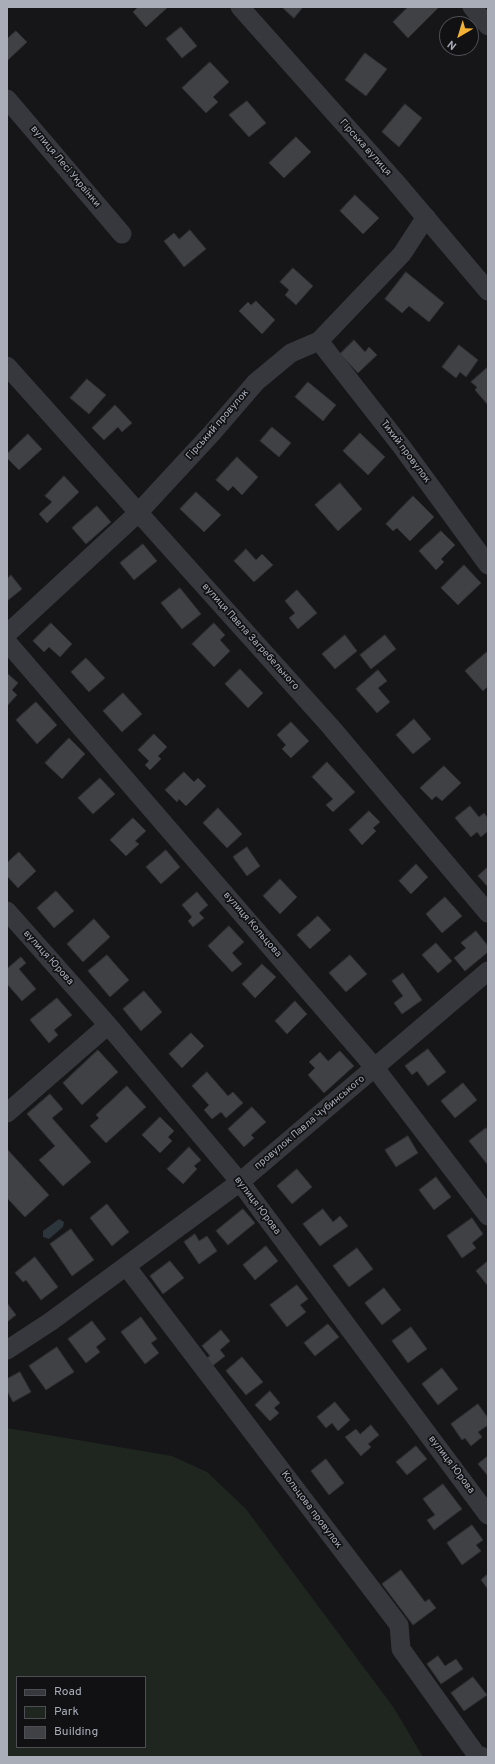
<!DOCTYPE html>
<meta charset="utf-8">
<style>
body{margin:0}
#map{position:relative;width:495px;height:1764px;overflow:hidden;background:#161618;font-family:Overpass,sans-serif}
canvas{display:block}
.frame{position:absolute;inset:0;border:8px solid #a8adb8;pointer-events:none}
.legend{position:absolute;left:16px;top:1676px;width:130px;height:72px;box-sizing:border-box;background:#111113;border:1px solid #4d4f55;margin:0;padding:5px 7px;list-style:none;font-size:12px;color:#a8adb8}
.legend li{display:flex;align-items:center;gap:8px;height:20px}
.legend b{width:20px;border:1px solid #4d4f55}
.north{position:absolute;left:439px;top:16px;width:40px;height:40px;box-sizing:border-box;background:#111113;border:1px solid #4d4f55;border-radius:50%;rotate:218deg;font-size:11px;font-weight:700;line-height:16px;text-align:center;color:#a8adb8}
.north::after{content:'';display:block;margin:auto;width:14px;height:18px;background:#f2b134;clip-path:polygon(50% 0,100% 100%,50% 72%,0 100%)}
</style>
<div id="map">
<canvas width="495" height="1764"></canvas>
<div class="frame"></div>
<ul class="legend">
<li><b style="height:5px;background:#37383d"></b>Road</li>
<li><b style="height:11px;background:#1e261f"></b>Park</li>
<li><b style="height:11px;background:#404145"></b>Building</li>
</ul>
<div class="north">N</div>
</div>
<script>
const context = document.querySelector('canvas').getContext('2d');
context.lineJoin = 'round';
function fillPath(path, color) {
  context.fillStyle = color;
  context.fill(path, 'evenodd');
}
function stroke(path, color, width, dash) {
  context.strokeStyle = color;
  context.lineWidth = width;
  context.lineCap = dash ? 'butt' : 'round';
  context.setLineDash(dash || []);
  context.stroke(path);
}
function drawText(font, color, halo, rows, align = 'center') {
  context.font = font + ' Overpass,sans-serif';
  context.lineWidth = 3.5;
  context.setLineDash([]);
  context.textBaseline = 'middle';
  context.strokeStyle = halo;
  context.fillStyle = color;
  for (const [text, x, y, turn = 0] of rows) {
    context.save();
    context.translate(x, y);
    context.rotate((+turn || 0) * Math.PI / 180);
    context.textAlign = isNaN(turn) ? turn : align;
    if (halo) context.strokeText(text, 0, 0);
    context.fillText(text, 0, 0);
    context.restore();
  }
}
fillPath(new Path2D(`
 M7 1428 172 1456 207 1472 246 1509 394 1708 423 1757H7ZM17 1677H145V1747H17Z`), '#1e261f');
fillPath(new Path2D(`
 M59 1219 64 1222 63 1227 49 1239 43 1237V1231Z`), '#2c353c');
const building = new Path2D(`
 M136 7H168L146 27 133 12 137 8Z
 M282 7H303L294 18Z
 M408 7H439L408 38 393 22Z
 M181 27 197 46 182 58 166 39Z
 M16 31 27 42 7 61V39Z
 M365 53 387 69 366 96 345 80Z
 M210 62 229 82 213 97 218 102 206 113 182 88Z
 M247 101 266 123 249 137 229 115Z
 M405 104 422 118 399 147 382 132Z
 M296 137 311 152 284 178 269 163Z
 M355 195 379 218 363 234 340 211Z
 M190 230 206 249 184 267 164 241 174 233 179 239Z
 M293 268 313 286 296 305 285 295 289 290 280 282Z
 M406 272 444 303 429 322 409 306 402 313 385 299Z
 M256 301 275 320 262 334 239 311 248 302 251 305Z
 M354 340 365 352 369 347 377 355 358 373 340 354Z
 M459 345 478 360 466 377 460 372 456 378 442 367Z
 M488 367V405L475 390 477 387 471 382Z
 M87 379 106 395 89 414 70 398Z
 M308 382 336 405 323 421 295 397Z
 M115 405 132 423 122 432 118 427 104 440 92 428Z
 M272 427 291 443 279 457 260 441Z
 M360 433 385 457 368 475 343 451Z
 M28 434 42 449 19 470 7 458V454Z
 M237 457 258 477 242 495 233 486 228 491 216 480Z
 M64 476 79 492 47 523 39 514 52 502 45 496Z
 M340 483 362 509 338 531 315 505Z
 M196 492 221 515 204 532 180 509Z
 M413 496 434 517 410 541 397 528 393 531 386 524Z
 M97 506 111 522 86 544 72 528Z
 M441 531 455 545 441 559 444 562 436 570 419 551Z
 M143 544 157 561 134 580 120 563Z
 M246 549 256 560 262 554 273 565 254 582 234 561Z
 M464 565 481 583 458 605 441 588Z
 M11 575 22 589 7 601V579Z
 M180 588 201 614 182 629 161 603Z
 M297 590 317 613 298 629 289 618 295 613 285 601Z
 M51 623 72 644 60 657 49 647 44 652 33 641Z
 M214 623 225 635 220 640 230 651 214 667 192 644Z
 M345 635 357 651 335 669 322 654Z
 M385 635 396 649 371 669 360 655Z
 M488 651V686L483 691 465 671Z
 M86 658 105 678 89 692 71 672Z
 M240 669 263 693 248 708 225 684Z
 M378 670 387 681 378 688 390 702 377 713 356 689Z
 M7 673 18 683 12 690 17 695 7 706Z
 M123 693 142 714 122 732 103 711Z
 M36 702 57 725 37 744 16 720Z
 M414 719 431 739 413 754 396 735Z
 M291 722 309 741 291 758 282 749 286 745 277 735Z
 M154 734 167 747 158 756 161 759 150 770 145 765 149 761 138 750Z
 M69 738 85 754 62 779 45 763Z
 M327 762 355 792 333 812 326 805 333 799 312 777Z
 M444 766 461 783 442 801 436 796 432 800 420 788Z
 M184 772 194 782 198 778 206 786 186 806 179 799 177 802 165 790Z
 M100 778 115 794 93 814 78 798Z
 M470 806 479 817 484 813 488 818V831L481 837 477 832 471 837 455 818Z
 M218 808 242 834 227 848 203 823Z
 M369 811 380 822 373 828 376 831 362 845 349 830Z
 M133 818 146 831 135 841 139 844 126 856 110 840Z
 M247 847 260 866 247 876 233 857Z
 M166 850 180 867 161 884 146 867Z
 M19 852 36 871 18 888 7 876V863Z
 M416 864 428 877 411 894 399 881Z
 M488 867V887L478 876Z
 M280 879 297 897 280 914 263 896Z
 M56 891 74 911 54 928 37 908Z
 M197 892 208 905 199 913 204 918 193 927 188 921 192 917 182 905Z
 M445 897 462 916 442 933 426 914Z
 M318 916 331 930 310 949 297 935Z
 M94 919 110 937 83 962 67 944Z
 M229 926 244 942 232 953 242 964 232 972 208 946Z
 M476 931 488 946V952L465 971 454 958 466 948 461 943Z
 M436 943 452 961 438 973 422 955Z
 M107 955 129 980 110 997 88 971Z
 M350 955 367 974 346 992 329 973Z
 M21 957 26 963 19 969 36 989 22 1001 7 984V969Z
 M262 964 276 977 255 998 242 984Z
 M403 973 422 1000 402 1014 394 1003 403 996 392 981Z
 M144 991 162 1012 141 1031 123 1009Z
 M57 998 72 1015 54 1030 58 1035 49 1043 30 1020Z
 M295 1001 307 1014 287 1034 275 1021Z
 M191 1033 204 1046 182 1068 169 1054Z
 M428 1049 446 1072 428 1086 417 1071 412 1075 405 1066Z
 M98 1050 118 1072 82 1105 63 1083Z
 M340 1051 354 1066 324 1093 308 1075 315 1068 309 1062 320 1052 328 1061Z
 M207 1072 228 1096 233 1092 243 1103 226 1118 221 1112 212 1119 204 1110 209 1105 192 1086Z
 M463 1083 477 1100 455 1118 441 1101Z
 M127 1086 146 1107 106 1143 90 1126 99 1118 96 1115Z
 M50 1094 63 1109 52 1118 91 1162 63 1186 39 1160 55 1146 27 1114Z
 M252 1107 266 1122 251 1135 254 1138 244 1147 228 1129Z
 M160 1117 174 1131 168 1137 172 1141 160 1153 142 1135Z
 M486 1128 488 1131V1163L487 1164 469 1141Z
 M408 1136 418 1153 396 1167 385 1150Z
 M189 1147 201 1160 194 1166 197 1169 183 1184 167 1169Z
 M7 1149 49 1195 25 1217 7 1198Z
 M297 1169 312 1187 292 1204 277 1186Z
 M436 1177 451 1197 434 1210 419 1190Z
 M107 1204 129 1232 112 1246 90 1218Z
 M243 1209 255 1223 228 1245 216 1231Z
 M323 1209 333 1222 340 1216 348 1226 320 1246 303 1224Z
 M472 1218 483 1234 472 1243 476 1248 462 1258 447 1236Z
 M71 1229 94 1260 72 1276 50 1244Z
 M195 1234 199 1241 207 1236 217 1251 199 1264 184 1242Z
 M266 1246 278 1261 255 1280 243 1265Z
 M357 1248 373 1269 349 1287 333 1266Z
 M35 1257 58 1287 41 1300 26 1280 23 1282 15 1273Z
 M170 1261 184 1278 163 1294 150 1276Z
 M488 1261V1286L476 1271Z
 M297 1285 308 1299 300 1305 306 1312 287 1327 270 1305Z
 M384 1288 401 1310 382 1325 365 1303Z
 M7 1303 16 1315 7 1322Z
 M141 1317 157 1339 151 1343 159 1353 145 1364 121 1332Z
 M92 1321 106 1339 96 1347 100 1352 86 1363 68 1339Z
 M328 1324 339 1337 315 1356 304 1343Z
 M411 1327 427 1349 408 1363 392 1341Z
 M221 1330 230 1341 220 1350 225 1356 211 1367 205 1359 210 1356 202 1346Z
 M57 1347 74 1372 46 1390 29 1366Z
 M242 1357 263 1382 246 1395 226 1371Z
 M442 1368 458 1389 438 1405 422 1384Z
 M20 1372 31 1392 13 1402 7 1391V1379Z
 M270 1391 280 1403 274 1408 279 1413 270 1421 255 1405Z
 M335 1402 350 1420 338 1431 332 1423 326 1428 317 1417Z
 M478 1404 488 1418V1425L478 1432 482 1437 471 1446 465 1438 462 1440 451 1424Z
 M371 1425 379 1435 368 1444 371 1447 361 1456 345 1437 356 1429 360 1434Z
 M416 1446 427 1459 407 1475 396 1462Z
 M488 1456V1476L478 1464Z
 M326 1459 344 1483 329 1495 311 1471Z
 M443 1484 462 1509 434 1530 427 1520 435 1515 423 1499Z
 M472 1525 483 1540 476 1545 481 1551 462 1565 447 1543Z
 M401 1570 425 1602 429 1599 436 1608 413 1625 382 1584Z
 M488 1574V1589L481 1580Z
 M438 1656 445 1666 456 1659 463 1669 441 1684 427 1664Z
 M473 1677 487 1695 464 1711 451 1693Z`);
fillPath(building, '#404145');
stroke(building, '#303034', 1);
stroke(new Path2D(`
 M240 7 394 180 488 291
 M472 7 488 26
 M7 99 122 234
 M319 341 402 447 488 565
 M7 366 330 726 488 913
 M7 634 138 513 212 433 256 382 291 353 319 341 402 254 426 217
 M7 642 375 1068 488 1216
 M7 911 108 1025 240 1182 488 1515
 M7 1113 108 1025
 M126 1266 399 1625 401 1649 476 1754 483 1757
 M7 1350 50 1322 240 1182 488 971`), '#37383d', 19);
drawText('10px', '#a8adb8', '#111113', [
 ["Гірська вулиця",365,148,48],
 ["вулиця Лесі Українки",65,167,50],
 ["Гірський провулок",218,425,-49],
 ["Тихий провулок",405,452,53],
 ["вулиця Павла Загребельного",250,637,48],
 ["вулиця Кольцова",252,925,49],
 ["вулиця Юрова",48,958,48],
 ["провулок Павла Чубинського",310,1123,-40],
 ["вулиця Юрова",257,1206,53],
 ["вулиця Юрова",451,1465,53],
 ["Кольцова провулок",311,1510,53]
]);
</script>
